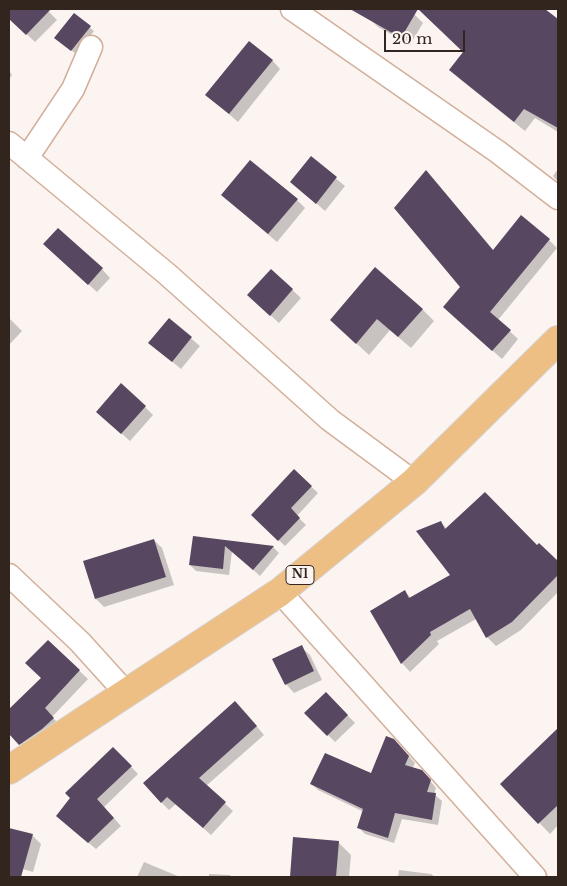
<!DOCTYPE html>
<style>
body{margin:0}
#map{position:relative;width:567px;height:886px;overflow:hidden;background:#fbf4f0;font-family:"Libre Baskerville",serif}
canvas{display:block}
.frame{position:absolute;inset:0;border:10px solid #32251d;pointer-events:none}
.scale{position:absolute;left:384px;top:30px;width:81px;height:22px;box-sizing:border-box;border:2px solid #32251d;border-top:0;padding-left:6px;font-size:15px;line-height:18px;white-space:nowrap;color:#32251d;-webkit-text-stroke:4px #fbf4f0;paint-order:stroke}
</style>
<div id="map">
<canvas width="567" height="886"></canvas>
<div class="frame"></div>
<div class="scale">20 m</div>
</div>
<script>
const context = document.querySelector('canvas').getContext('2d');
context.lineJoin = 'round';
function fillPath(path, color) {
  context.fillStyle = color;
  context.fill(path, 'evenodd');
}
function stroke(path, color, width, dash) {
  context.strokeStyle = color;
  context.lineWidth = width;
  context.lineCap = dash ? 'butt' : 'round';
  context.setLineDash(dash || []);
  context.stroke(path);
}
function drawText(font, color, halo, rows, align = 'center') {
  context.font = font + ' "Libre Baskerville",serif';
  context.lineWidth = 5;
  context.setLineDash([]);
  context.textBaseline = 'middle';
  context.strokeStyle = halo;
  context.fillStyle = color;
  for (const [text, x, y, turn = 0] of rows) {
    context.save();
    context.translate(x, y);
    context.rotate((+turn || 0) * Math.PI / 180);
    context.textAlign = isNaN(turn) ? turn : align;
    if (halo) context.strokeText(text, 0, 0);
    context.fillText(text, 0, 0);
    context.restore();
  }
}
fillPath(new Path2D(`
 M11 9H46L57 20 35 42 9 17V11Z
 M376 9H405L415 15 423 23 410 45 378 27 370 19Z
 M419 9H460L469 17 476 9H543L558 21V132L535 118 525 131 461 80 451 70 465 53Z
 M74 15 94 31 76 54 60 41Z
 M272 60 280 69 238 122 207 95Z
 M9 71 12 75 9 79Z
 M311 158 345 186 325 211 292 182Z
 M558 169V182L553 176Z
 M222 195 297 200 305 208 277 242Z
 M549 240 557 248 498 320 518 339 502 359 453 316 462 288 493 251Z
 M53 252 102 269 110 278 97 292Z
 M271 270 301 298 279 323 257 303Z
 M422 309 434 321 411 348 390 330 369 355 331 320Z
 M9 318 22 331 9 345Z
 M169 320 200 346 181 369 150 343Z
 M145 407 153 415 130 441 106 420Z
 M294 470 318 493 297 516 306 525 285 546 253 515Z
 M441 523 447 529 537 547 539 545 558 563V592L521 630 496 646 487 637 476 619 437 641 439 644 410 672 402 663 372 612 405 592 411 598 452 575Z
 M194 537 273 547 279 553 260 576 232 551 229 575 196 571 190 565Z
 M154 540 162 548 174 585 104 607 96 599Z
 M48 641 88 679 52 717 62 727 28 752 9 733V711L42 678Z
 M301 647 310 655 322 680 294 693 286 684Z
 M326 693 355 723 335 742 306 713Z
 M243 710 264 735 206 786 233 811 211 835 176 804 169 810 161 802Z
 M558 730V825L550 834 502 784Z
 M401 747 415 763 412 769 428 778 436 788 434 794 442 801 438 825 402 819 394 843 365 834 359 828 364 812 318 790 312 784 372 775Z
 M113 748 138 774 104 807 121 826 96 849 65 823Z
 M9 829 32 835 41 844 33 872 9 865Z
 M294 838 338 842 351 855 349 877H291Z
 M144 862 180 877H137Z
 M399 870 431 874 435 877H398Z
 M209 874 230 875 232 877H209Z`), '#0003');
fillPath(new Path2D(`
 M9 9H51L26 35 9 19Z
 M350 9H545L558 19V128L524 109 514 122 449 70 463 52 418 9 401 38Z
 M74 13 91 26 71 51 54 38Z
 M249 41 273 60 229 114 205 95Z
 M311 156 337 177 316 204 290 182Z
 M250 160 298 199 268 234 221 195Z
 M426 170 493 250 521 215 550 239 490 312 511 330 492 351 443 307 460 287 394 208Z
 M58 228 103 268 88 285 43 244Z
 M375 267 423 309 398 337 377 319 356 344 330 320Z
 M271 269 293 289 270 316 247 295Z
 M169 318 192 337 172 362 148 343Z
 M121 383 146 406 121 434 96 412Z
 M294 469 312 486 291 508 300 518 278 541 251 515Z
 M485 492 537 545 539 543 558 561V575L512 622 486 638 470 609 430 632 431 635 401 664 370 611 405 590 409 598 450 575 416 531 441 521 445 529Z
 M193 536 217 539 274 546 253 570 225 546 223 569 189 565Z
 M154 539 166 577 95 599 83 561Z
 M48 640 80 670 45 708 54 718 42 729 19 745 9 734V709L41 678 25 663Z
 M302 645 314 671 285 685 272 659Z
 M326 692 348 715 327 736 304 713Z
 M235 701 257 726 199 778 226 802 203 828 167 797 161 803 143 783Z
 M558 728V805L538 824 500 784Z
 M386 736 394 739 409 756 405 765 422 770 431 780 427 792 436 793 432 820 395 813 388 838 357 828 363 809 310 784 325 753 371 773Z
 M113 747 132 766 97 799 114 818 88 843 56 816 70 798 65 793Z
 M9 828 33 834 21 877H9Z
 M293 837 339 841 336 877H290Z`), '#584761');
const street = new Path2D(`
 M292 9 498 152 558 198
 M9 143 167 274 330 420 414 482
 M27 158 73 89 91 47
 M9 575 80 642 127 694
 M280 592 535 877`);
const primary = new Path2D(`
 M9 770 280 592 414 482 558 340`);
stroke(street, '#d2af9b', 25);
stroke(primary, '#d6d3d2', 30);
stroke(street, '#fff', 22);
stroke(primary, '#eebf85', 28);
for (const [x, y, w] of [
 [300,575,28]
]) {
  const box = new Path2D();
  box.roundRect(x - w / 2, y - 9.5, w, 19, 4);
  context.fillStyle = '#fbf4f0';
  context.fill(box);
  stroke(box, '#32251d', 1);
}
drawText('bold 12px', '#32251d', null, [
 ["N1",300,575]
]);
</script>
